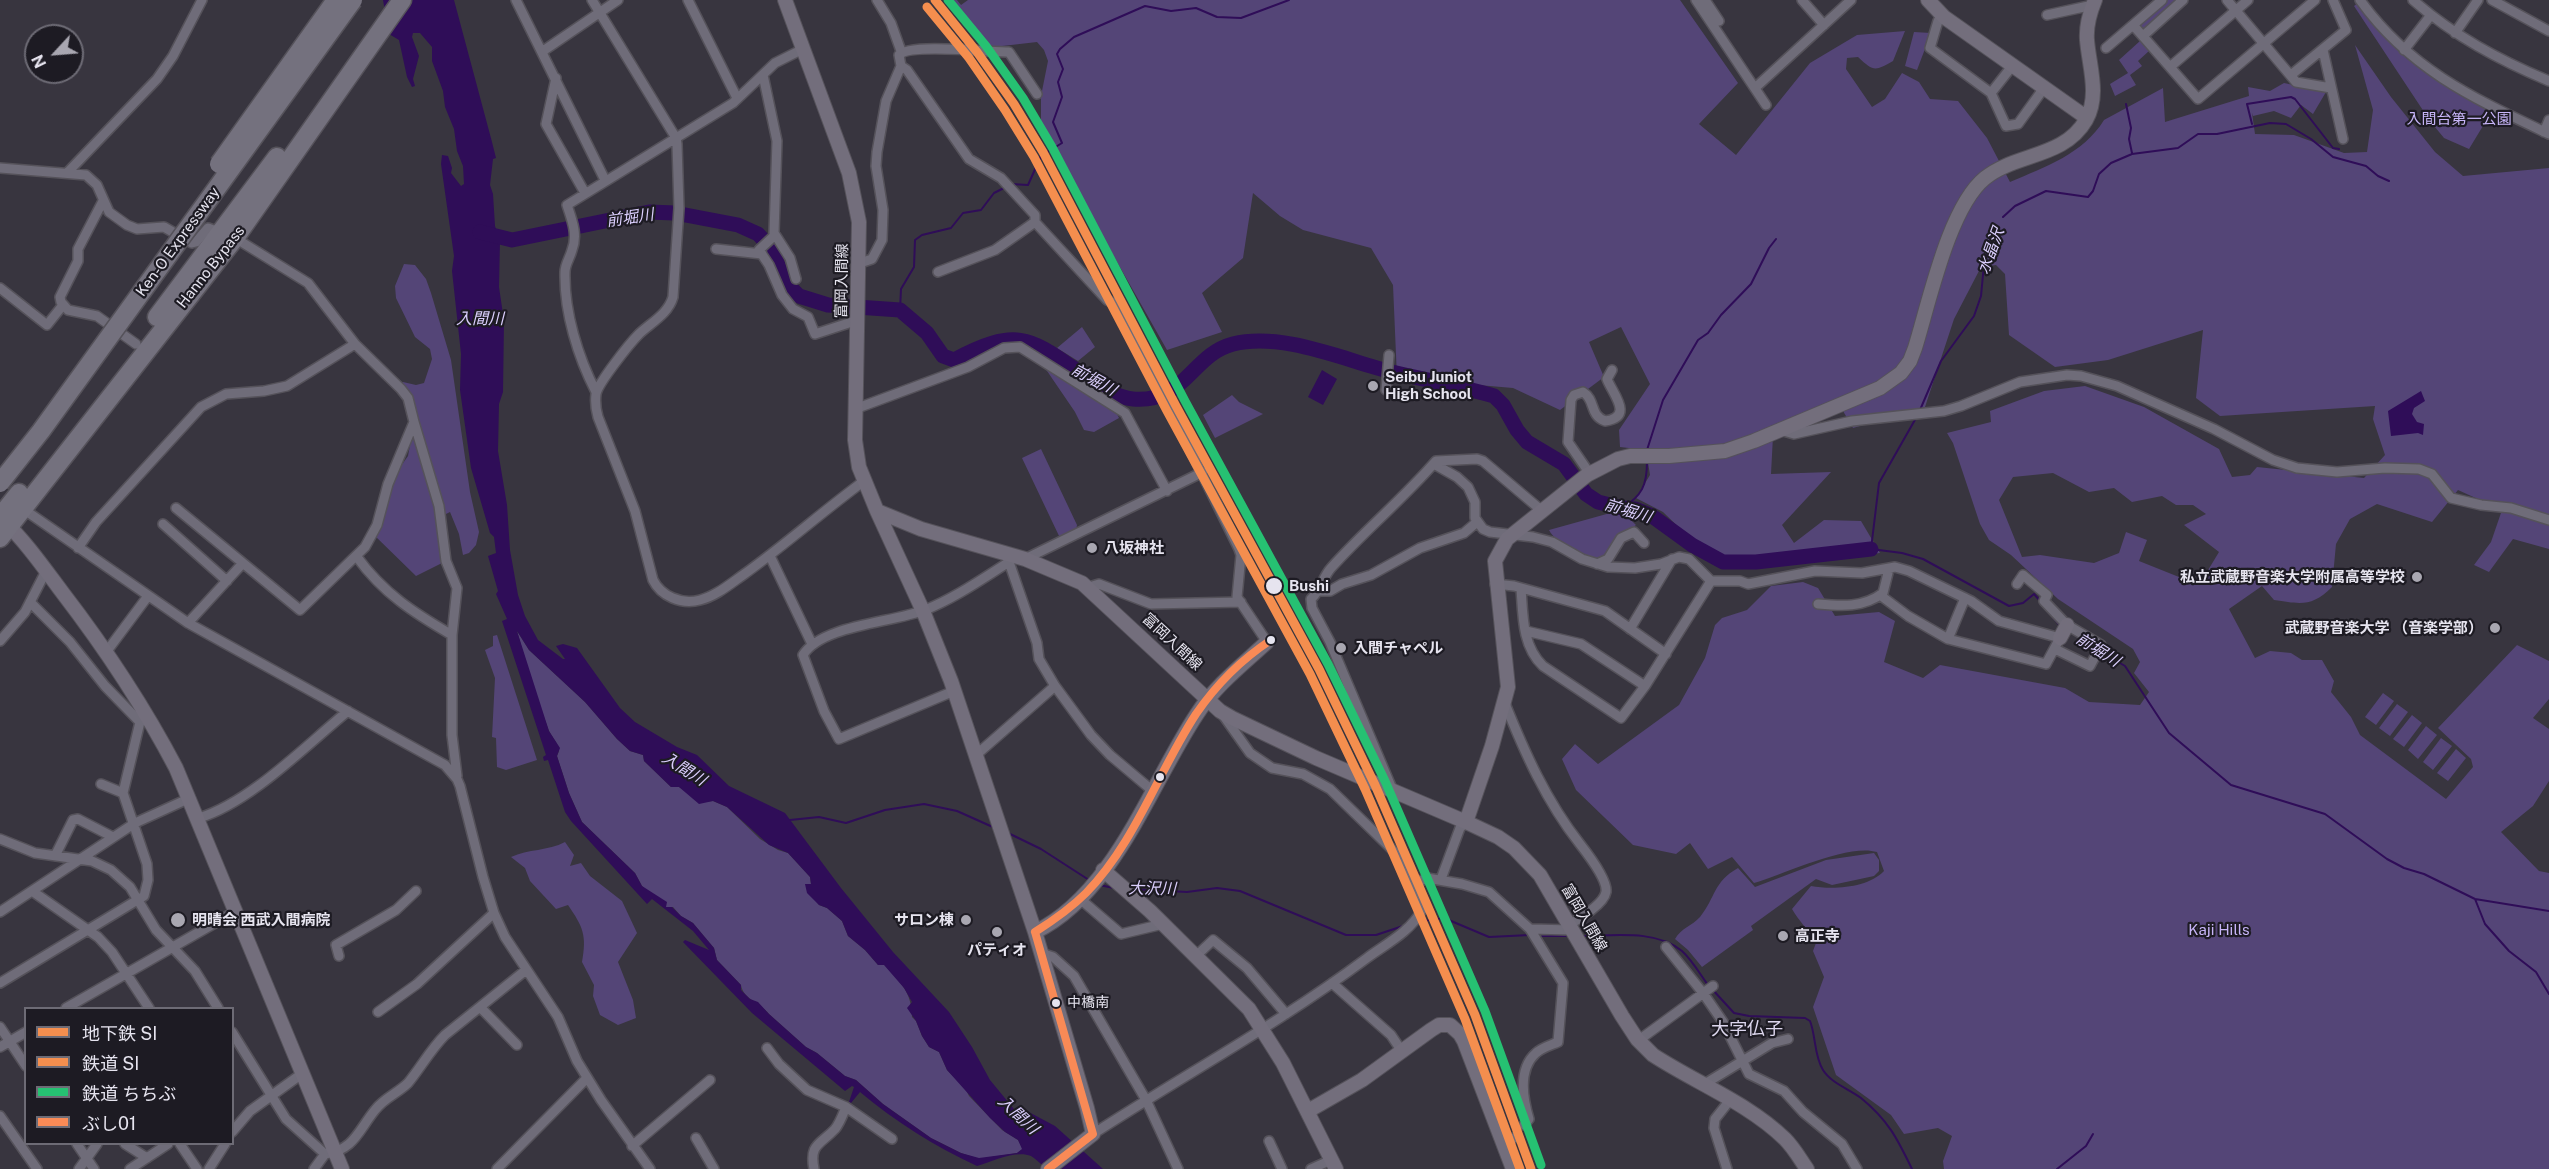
<!DOCTYPE html>
<meta charset="utf-8">
<style>
body{margin:0}
#map{position:relative;width:2549px;height:1169px;overflow:hidden;background:#38353f;font-family:"Public Sans","Noto Sans JP",sans-serif}
canvas{display:block}
.legend{position:absolute;left:24px;top:1007px;width:210px;height:138px;box-sizing:border-box;background:#1d1b23;border:2px solid #6d6b75;margin:0;padding:8px 10px;list-style:none;font-size:18px;color:#e6e4ef}
.legend li{display:flex;align-items:center;gap:12px;height:30px}
.legend b{width:30px;border:2px solid #6d6b75}
.north{position:absolute;left:24px;top:24px;width:60px;height:60px;box-sizing:border-box;background:#1d1b23;border:2px solid #6d6b75;border-radius:50%;rotate:244deg;font-size:16px;font-weight:700;line-height:24px;text-align:center;color:#e6e4ef}
.north::after{content:'';display:block;margin:auto;width:21px;height:27px;background:#a9a7b1;clip-path:polygon(50% 0,100% 100%,50% 72%,0 100%)}
</style>
<div id="map">
<canvas width="2549" height="1169"></canvas>
<ul class="legend">
<li><b style="height:8px;background:#f48e4e"></b>地下鉄 SI</li>
<li><b style="height:8px;background:#f48e4e"></b>鉄道 SI</li>
<li><b style="height:8px;background:#26c172"></b>鉄道 ちちぶ</li>
<li><b style="height:8px;background:#f98a56"></b>ぶし01</li>
</ul>
<div class="north">N</div>
</div>
<script>
const context = document.querySelector('canvas').getContext('2d');
context.lineJoin = 'round';
function fillPath(path, color) {
  context.fillStyle = color;
  context.fill(path, 'evenodd');
}
function stroke(path, color, width, dash) {
  context.strokeStyle = color;
  context.lineWidth = width;
  context.lineCap = dash ? 'butt' : 'round';
  context.setLineDash(dash || []);
  context.stroke(path);
}
function drawText(font, color, halo, rows, align = 'center') {
  context.font = font + ' "Public Sans","Noto Sans JP",sans-serif';
  context.lineWidth = 4.5;
  context.setLineDash([]);
  context.textBaseline = 'middle';
  context.strokeStyle = halo;
  context.fillStyle = color;
  for (const [text, x, y, turn = 0] of rows) {
    context.save();
    context.translate(x, y);
    context.rotate((+turn || 0) * Math.PI / 180);
    context.textAlign = isNaN(turn) ? turn : align;
    if (halo) context.strokeText(text, 0, 0);
    context.fillText(text, 0, 0);
    context.restore();
  }
}
fillPath(new Path2D(`
 M948 0H957L961 5 968 0H1680L1738 83 1699 124 1736 155 1810 63 1857 35 1905 31 1893 61C1875 71 1874 72 1858 57L1847 58 1846 69 1872 107 1885 99 1902 73 1919 82 1930 99 1958 101 1987 138 2010 182C2045 167 2083 154 2104 120L2163 88 2165 122 2249 96 2248 87 2270 91 2284 83 2326 92 2313 114 2301 105 2291 118 2274 111 2253 116 2252 113 2255 134 2294 135 2344 153 2367 152 2373 110 2355 45 2391 97 2435 152 2463 176 2549 168V549L2513 539 2489 572 2474 565 2491 542 2502 510 2458 490 2432 522 2377 504 2350 519 2336 544 2332 587C2312 607 2301 604 2274 600L2262 586 2229 609 2255 658 2270 651 2291 653 2302 660H2322L2334 681 2331 692 2351 717 2360 735 2446 799 2473 767 2471 759 2438 728 2517 645 2549 661V699L2533 718 2549 729V781L2533 806 2501 832 2539 871 2549 873V1169H1944L1943 1161 1952 1136 1938 1128 1904 1134 1891 1115 1836 1075 1813 1007 1824 977 1813 951 1816 943C1809 931 1799 921 1792 909L1811 886C1833 890 1868 888 1884 871L1877 852C1849 843 1784 874 1754 883L1732 857 1708 869 1690 843 1676 854 1633 845 1576 790 1562 759 1575 744 1598 764 1679 705 1705 658 1715 625 1722 618 1747 610 1771 586 1803 582 1818 588 1835 616 1879 612 1895 621 1884 662 1923 678 1940 665 2065 688 2089 702 2140 705 2149 692 2134 673 2140 662 2133 649 2058 599 2011 555 1989 540 1980 524 1953 443 1947 433 1991 422 1990 411 2044 391 2085 386 2144 407 2219 449 2232 477 2250 475 2257 467 2364 478 2385 455 2373 419 2375 406 2220 416 2196 398 2203 330 2108 360 2055 367 2009 335 2005 274 1996 265 1981 267 1954 319 1925 407 1853 428 1843 411 1773 436 1771 474 1831 472 1782 525 1794 543 1824 520 1861 521 1880 553 1756 567 1701 549 1663 512 1636 498 1650 475 1646 450 1620 447 1619 430 1650 384 1621 327 1589 342 1604 377 1560 410 1513 388 1397 378 1393 285 1371 248 1303 230 1280 216 1253 193 1243 258 1202 293 1222 332 1167 350 1041 128V96L1048 61 1044 50 1037 42 985 48ZM2053 473 2089 492 2114 488 2132 502 2162 496 2176 505H2193L2206 514 2184 525 2219 552 2199 585 2139 561 2147 540 2126 532 2119 553 2094 563 2040 555 2022 557 1999 500 2013 477Z
 M2167 0H2178L2144 30H2141L2139 24Z
 M2359 2 2406 58 2432 76 2492 111 2469 149 2444 138 2430 121 2354 6Z
 M1914 32 1931 33 1917 70 1905 66Z
 M2140 41 2149 51 2138 61 2142 66 2130 75 2136 85 2115 96 2110 84 2128 73 2119 60Z
 M404 264 415 265 426 279 431 293 451 360 470 492 479 532 476 545 469 553 463 555 459 534 450 512 442 516 444 562 416 576 374 535 376 532 372 523 385 503 401 466 408 456 416 412 404 402 398 390 403 382 416 385 424 383 432 359 430 349 415 337 396 298 395 286Z
 M1082 327 1095 347 1078 361 1057 348Z
 M1045 368 1117 414 1119 418 1094 432 1084 430 1075 412Z
 M1232 395 1239 402 1263 414 1215 438 1203 415Z
 M1041 449 1077 525 1076 531 1060 538 1022 458Z
 M1621 510 1636 525 1618 539 1607 558C1592 562 1556 545 1549 530Z
 M517 631 529 650 585 702 617 739 630 751 643 755 644 761 671 787H679L702 802 713 801 727 807 760 839 778 850 788 853 810 877 811 884 806 888 819 905 827 908 842 921 848 936 865 950 878 965 884 964C900 982 912 992 912 1017L916 1021 922 1036 929 1047 939 1052 947 1070 965 1088 969 1096 1002 1130 1018 1140 1023 1149 1017 1153 979 1159 961 1153 931 1138 883 1104 856 1080 845 1076 817 1053 806 1047 769 1014C761 1003 743 999 741 985L717 960 714 948 693 923 681 916 673 907H666L642 886 635 873 582 822 569 793 557 756 559 751 557 744 549 731 534 690Z
 M497 635 537 760 506 770 497 767 496 738 492 737 495 678 485 650 493 646V636Z
 M2383 693 2394 701 2376 725 2365 717Z
 M2397 704 2408 712 2390 736 2379 728Z
 M2412 715 2422 723 2404 747 2393 739Z
 M2426 726 2437 735 2418 759 2408 750Z
 M2441 738 2452 746 2433 770 2423 762Z
 M2456 749 2466 758 2448 781 2437 773Z
 M565 842 574 855 570 866 581 863 590 876 622 901 637 933 618 962 633 1000 636 1018 618 1025 600 1015 593 996 594 985 582 962C587 935 583 927 568 905L556 909 530 881 525 868 511 857C528 849 548 851 565 842Z
 M1874 853 1879 860V871L1874 876 1832 885 1816 879 1751 926 1753 930 1702 967 1688 950 1675 939C1681 928 1692 926 1700 917 1716 897 1713 882 1738 868L1755 887 1826 860Z`), '#544577');
fillPath(new Path2D(`
 M383 0H454L492 142 496 158 493 159 490 185 493 194 495 226 500 241 499 287 504 321 503 392 499 404 498 451 507 505 510 550 518 595 525 616 538 640 563 659H565L556 646 563 644 577 648 620 708 635 722 677 747 697 755 729 786 785 813 841 888 893 952 949 1012 972 1047 990 1080 1018 1114 1025 1110 1055 1126 1103 1169H1047C1042 1165 1036 1159 1031 1156 1015 1150 992 1162 977 1166 934 1146 896 1122 860 1092L851 1103 849 1102 854 1087 852 1086 845 1091 752 1013 683 942 685 940 709 950 693 931 652 899 647 904 571 821 565 812 548 760 544 761 543 757 546 755 502 621 507 619 496 594 498 591 488 556 496 553 494 537 490 533 471 468 460 390 461 354 452 271 454 256 441 164 442 155 448 156 452 168 451 173 461 186 464 184 463 166 457 151 454 129 445 107 443 91 432 61V47L420 33H413L412 37 419 56 413 79 415 86 412 87 407 77 399 40 389 34ZM517 631 529 650 585 702 617 739 630 751 643 755 644 761 671 787H679L699 804 713 801 727 807 769 845 788 853 810 877 811 884H805L807 893 819 905 827 908 842 921 848 936 865 950 878 965H884L904 988 912 1002 907 1008 916 1021 922 1036 929 1047 939 1052 947 1070 990 1118 1005 1132 1018 1140 1022 1149 1017 1153 979 1158 961 1153 931 1138 883 1104 856 1080 845 1076 817 1053 806 1047 769 1014 758 1002 750 999 741 990V985L717 960 714 948 693 923 681 916 672 907H666L667 902 642 886 635 873 582 822 569 793 557 756 560 748 549 731Z
 M1322 370 1337 379 1323 405 1308 397Z
 M2421 391 2425 401 2414 408 2412 414 2417 422 2424 424 2423 435 2418 433 2391 436 2388 411Z`), '#2f0d58');
stroke(new Path2D(`
 M2126 104 2131 128 2129 139 2132 153
 M2252 124 2247 104 2291 97 2295 99 2333 148 2339 149
 M1011 184 1028 185 1041 156 1062 143 1053 122 1062 97 1058 82 1063 69 1057 54 1060 49 1074 37 1145 6 1171 11 1196 8 1217 17 1241 18 1289 0
 M2003 217 2015 206 2046 191 2088 197 2093 191 2099 174 2111 163 2132 154 2178 148 2198 134H2217L2270 123 2286 124 2311 139 2333 157 2366 166 2378 176 2389 181
 M900 310 901 289 914 267 915 240 922 235 951 228 963 213 981 210 994 193 1006 187
 M1920 410 1941 361 1974 316 1981 296 1984 264 1994 236
 M1916 418 1879 483 1871 549 1902 553 1923 559 2009 606 2023 603 2034 594 2041 602
 M1647 450 1663 400 1698 340 1708 333 1721 315 1751 284 1769 248 1776 239
 M1622 508C1642 496 1647 485 1647 462
 M2052 616 2060 626
 M2070 632 2096 648
 M2100 651 2125 666 2169 733 2231 785 2325 814 2387 859 2404 868 2424 874 2475 899 2549 911
 M790 820 819 817 846 823 885 810 924 804 957 811 995 828
 M1006 832 1041 849 1089 880
 M1099 885 1114 888
 M1132 889 1187 892 1217 888 1240 891 1346 935H1376L1406 925
 M2475 899 2485 924 2509 951 2536 972 2549 994
 M1417 922 1444 918 1489 937 1530 935
 M1539 936H1569
 M1581 936C1612 936 1656 929 1682 951 1692 960 1700 974 1708 985
 M1712 989 1734 1013 1749 1016 1805 1018 1810 1021C1816 1036 1814 1056 1823 1070 1831 1083 1849 1089 1861 1098 1888 1120 1897 1138 1912 1169
 M2057 1169 2086 1146 2093 1134`), '#2f0d58', 2);
stroke(new Path2D(`
 M480 232 512 240 649 212 675 213 738 225 758 234 771 248 785 282 799 296 828 305 900 310 927 333 943 356 954 360C1023 323 1033 341 1092 381 1104 388 1119 398 1133 399 1186 403 1191 355 1233 344 1283 332 1344 360 1392 372 1426 380 1460 386 1494 396L1503 405 1517 430 1527 442 1564 464 1586 494 1598 502 1622 508 1635 509 1652 516 1692 545 1723 562H1756L1871 549`), '#2f0d58', 15);
const street = new Path2D(`
 M516 0 605 180
 M592 0 676 138 677 144 679 208 673 297C668 314 652 322 639 334 630 343 598 383 596 394 595 402 596 410 598 417L635 511 653 580C661 596 681 605 700 600 716 596 730 584 743 575 785 545 823 511 864 481
 M688 0 737 98
 M877 0 891 23 901 51
 M1696 0 1766 105
 M1705 0 1719 21
 M1802 0 1824 25
 M2227 0 2296 82 2331 88
 M2360 0C2410 70 2475 99 2549 134
 M2413 0C2454 36 2499 60 2549 81
 M2492 0 2549 31
 M2047 15 2093 5
 M1944 17 1938 21 1930 48 1991 93
 M2133 25 2198 99 2315 0
 M2455 33 2478 0
 M2143 36 2183 0
 M2106 48 2162 0
 M2323 50 2343 139
 M2404 50 2431 15
 M543 51 618 0
 M2013 65 1991 93 2006 126 2018 124 2044 88
 M2170 67 2248 0
 M763 75 777 141 774 233 790 258 796 279
 M2291 75 2346 30 2333 0
 M556 78 546 124 585 193
 M1755 88 1851 0
 M1037 94 1009 52C990 52 909 43 899 55L901 66 907 70 969 159 1001 178 1035 215V222L1107 300 1114 303 1117 307C1160 386 1199 468 1239 549L1241 555 1237 597 1267 642
 M2544 132 2549 120
 M0 168 86 175 97 185 109 212 127 225 137 229 164 227 192 243 196 242 208 228 235 238 308 283 355 344 401 389 408 398 414 422 388 484 377 525 365 547 300 610 176 508
 M68 172 157 79 173 56 202 0
 M103 201 78 249V261L60 297 61 302 68 310 97 316 136 344
 M775 235 759 250 769 265 782 295 793 309 808 317 815 334 858 320
 M716 249 762 254
 M860 263 872 259 882 240 883 210 876 166 877 152 886 101 901 66
 M938 272 995 250 1035 222
 M0 288 47 325 63 305
 M1386 390 1389 355
 M596 392C578 357 564 312 565 272 565 264 570 258 572 250 578 235 572 220 567 205L733 103 775 63 803 49
 M855 409 968 367 1004 348 1020 347 1125 413 1167 491
 M414 422 439 506 446 561 457 588 452 635V735L457 776
 M1780 430 1794 434 1852 421 1944 411 1961 406 2020 382 2067 375 2081 376 2117 386 2214 429 2273 460 2297 468 2337 472 2385 468 2419 469 2432 474 2451 498 2481 505 2511 508 2549 520
 M1434 464 1457 477 1468 487 1475 502V518L1483 529 1490 532 1533 537 1552 542 1582 559 1608 567 1635 568 1661 564 1679 557 1689 559 1711 581H1740L1748 584 1815 571 1862 573 1895 567 1909 571 1971 601 1999 621 2060 638 2046 664 1948 639 1908 616 1880 595
 M1590 474 1568 442 1571 400 1574 395 1583 392C1596 400 1589 415 1605 421 1635 417 1612 393 1607 379L1612 370
 M29 513 188 623 445 765 457 779 460 786 483 877 494 913 505 937 558 1017 577 1061 601 1100 650 1169
 M163 524 227 581
 M78 548 96 522 201 407 226 394 264 391 287 386 355 344
 M770 556 812 644
 M357 557C383 593 414 613 452 635
 M1025 559 1203 472
 M1009 562 1037 643 1039 659 1055 686 1091 735 1110 755 1154 792
 M1597 564 1608 559 1621 538 1634 532 1644 543
 M1495 584 1514 586 1605 611 1666 654
 M2017 584 2023 575 2047 595 2044 601 2067 625 2101 645 2090 666 2055 649
 M1089 587 1099 584 1151 604 1241 602
 M1521 588C1523 616 1522 646 1543 666L1621 718 1645 686 1711 581
 M1319 591H1330L1342 584 1371 575 1420 548 1464 533 1477 522
 M30 602 70 642 105 686 140 722
 M1818 604C1841 606 1863 608 1883 593L1889 569
 M188 623 243 563
 M1630 629 1672 559
 M1526 631 1581 644 1645 686
 M1948 639 1965 598
 M0 641 25 612 46 571
 M107 651 148 596
 M954 691 839 739 824 711 803 655C822 625 891 623 925 610 955 598 982 579 1009 562L1010 554
 M1504 701C1524 751 1546 801 1580 844 1587 853 1608 880 1606 892 1604 904 1579 919 1569 925
 M976 755 1055 686
 M101 784 123 793
 M1393 791 1330 642 1312 608 1311 599C1321 591 1322 578 1331 568 1364 531 1403 499 1436 461L1477 459 1483 461 1541 510
 M199 818C251 802 305 746 348 711
 M0 839 35 853 92 861 111 870 130 887 156 930 195 971 218 1008
 M55 856 73 820 78 819 113 837
 M1441 879 1460 828 1466 822
 M1414 884 1427 878 1462 884 1489 892 1530 929 1572 930
 M32 891 98 937 112 952 149 1008
 M1079 898 1121 934 1163 924
 M0 912 135 823 190 798
 M1666 947 1703 993 1723 1022 1749 1074 1784 1091 1803 1112 1842 1144 1857 1169
 M1041 953 1053 957 1074 976 1146 1100 1178 1169
 M339 956 336 945 396 910 416 891
 M1195 957 1213 940 1247 968 1286 1014
 M0 983 144 896 148 880 147 864 123 793 140 722 149 717
 M1332 983 1391 1035 1401 1050
 M66 1008 236 911
 M481 1008 517 1045
 M378 1012 417 984 494 913
 M0 1027 26 1066
 M232 1032 286 1119 325 1154C354 1150 358 1131 375 1110 384 1098 398 1093 408 1083 421 1067 431 1049 445 1035L526 970
 M1639 1040 1713 986
 M0 1047 26 1032
 M767 1048 779 1064 807 1090 846 1107 892 1139
 M1703 1085 1772 1043 1788 1039
 M0 1116 37 1169
 M1524 1125 1529 1119C1523 1099 1518 1069 1536 1053 1541 1048 1551 1045 1558 1042L1563 983 1530 929
 M232 1132 250 1111 303 1073
 M1093 1134C1184 1075 1280 1023 1367 958 1386 944 1410 932 1422 910L1423 907 1404 861 1330 789 1303 774 1272 768 1250 753 1223 715
 M696 1138 714 1169
 M1269 1141 1282 1169
 M1503 1143 1516 1137
 M77 1144 94 1169
 M125 1144 147 1158
 M180 1144 197 1169
 M632 1146 710 1080
 M79 1169 97 1144
 M130 1169 168 1144
 M209 1169 225 1144
 M314 1169 325 1154
 M497 1169 587 1078
 M814 1169C809 1144 820 1145 835 1129 840 1123 843 1114 846 1107
 M1311 1169 1331 1160
 M1727 1169 1714 1128 1715 1119 1730 1100`);
const secondary = new Path2D(`
 M785 0 849 173 859 222 855 440 859 467 877 511 921 529 1025 559 1082 583 1220 711 1232 718 1316 758 1466 822 1498 837 1514 848 1540 875 1622 1016 1637 1039 1653 1055C1696 1083 1748 1103 1785 1139 1794 1148 1800 1159 1807 1169
 M1928 0 1944 17 2087 118
 M877 511 923 611 951 681 1035 932 1087 1108 1093 1134 1048 1169
 M4 521C26 542 44 568 62 592 105 648 143 705 176 768L342 1169
 M2060 638 2067 625
 M1466 822 1492 746 1508 687 1495 561 1507 539 1587 475 1618 459 1630 456H1669L1725 451 1754 441 1880 388 1901 373 1910 361 1915 348C1929 303 1949 207 1985 178 2016 153 2064 158 2086 120 2100 95 2089 66 2087 40 2086 27 2090 12 2095 0
 M1103 870 1150 911 1249 1009 1283 1063 1336 1169
 M1035 932C1114 894 1151 783 1197 714 1215 686 1242 665 1267 642
 M1308 1111 1362 1080 1431 1030 1439 1025H1450L1460 1034 1464 1041 1513 1169`);
const highway = new Path2D(`
 M157 317 277 157
 M0 517 19 493
 M0 538 235 238 402 0`);
stroke(street, '#55525a', 12);
stroke(secondary, '#55525a', 16);
stroke(highway, '#55525a', 21);
stroke(street, '#6f6c79', 9);
stroke(secondary, '#736e7c', 14);
stroke(highway, '#74717e', 18);
const highwayBridge = new Path2D(`
 M219 164 336 0
 M0 483 41 431 353 0`);
stroke(highwayBridge, '#55525a', 21, []);
stroke(highwayBridge, '#74717e', 18);
stroke(new Path2D(`
 M1035 932C1054 920 1070 909 1086 893 1135 843 1158 772 1196 714 1216 685 1242 659 1271 640
 M1035 932 1093 1134 1048 1169`), '#f98a56', 8);
stroke(new Path2D(`
 M927 7 969 58 1005 110 1034 157 1167 411 1310 674 1365 789 1465 1019 1520 1169`), '#f48e4e', 9);
stroke(new Path2D(`
 M948 0 986 46 1023 98 1052 147 1185 401 1328 664 1385 781 1485 1011 1541 1165`), '#26c172', 9);
stroke(new Path2D(`
 M935 0 977 52 1014 104 1043 152 1176 406 1319 669 1375 785 1475 1015 1531 1169`), '#f48e4e', 9);
for (const [x, y, r, color] of [
 [1373,386,6,"#a9a7b1"],
 [1092,548,6,"#a9a7b1"],
 [2417,577,6,"#a9a7b1"],
 [1274,586,9,"#e6e4ef"],
 [2495,628,6,"#a9a7b1"],
 [1271,640,5,"#e6e4ef"],
 [1341,648,6,"#a9a7b1"],
 [1160,777,5,"#e6e4ef"],
 [178,920,8,"#a9a7b1"],
 [966,920,6,"#a9a7b1"],
 [997,932,6,"#a9a7b1"],
 [1783,936,6,"#a9a7b1"],
 [1056,1003,5,"#e6e4ef"]
]) {
  const dot = new Path2D();
  dot.arc(x, y, r, 0, 2 * Math.PI);
  context.fillStyle = color;
  context.fill(dot);
  stroke(dot, '#1d1b23', 2);
}
drawText('14px', '#e6e4ef', '#1d1b23', [
 ["中橋南",1067,1003]
], 'left');
drawText('15px', '#c7b5f8', '#1d1b23', [
 ["入間台第一公園",2459,119],
 ["Kaji Hills",2219,930]
]);
drawText('15px', '#e6e4ef', '#1d1b23', [
 ["Ken-O Expressway",178,242,-54],
 ["Hanno Bypass",211,267,-52],
 ["富岡入間線",842,281,-89],
 ["富岡入間線",1172,642,43],
 ["富岡入間線",1584,918,60]
]);
drawText('bold 15px', '#e6e4ef', '#1d1b23', [
 ["Seibu Juniot",1385,377],
 ["High School",1385,394],
 ["八坂神社",1104,548],
 ["私立武蔵野音楽大学附属高等学校",2405,577,"right"],
 ["武蔵野音楽大学 （音楽学部）",2483,628,"right"],
 ["入間チャペル",1353,648],
 ["明晴会 西武入間病院",192,920],
 ["サロン棟",954,920,"right"],
 ["高正寺",1795,936],
 ["パティオ",997,950,"center"]
], 'left');
drawText('bold 15px', '#e6e4ef', '#1d1b23', [
 ["Bushi",1289,586]
], 'left');
drawText('italic 16px', '#dacefc', '#1d1b23', [
 ["前堀川",630,218,-8],
 ["水晶沢",1991,251,-70],
 ["入間川",480,319],
 ["前堀川",1094,380,29],
 ["前堀川",1628,511,17],
 ["前堀川",2098,650,32],
 ["入間川",684,769,32],
 ["大沢川",1152,889,1],
 ["入間川",1018,1115,43]
]);
drawText('18px', '#dcd6ed', '#1d1b23', [
 ["大字仏子",1747,1029]
]);
</script>
